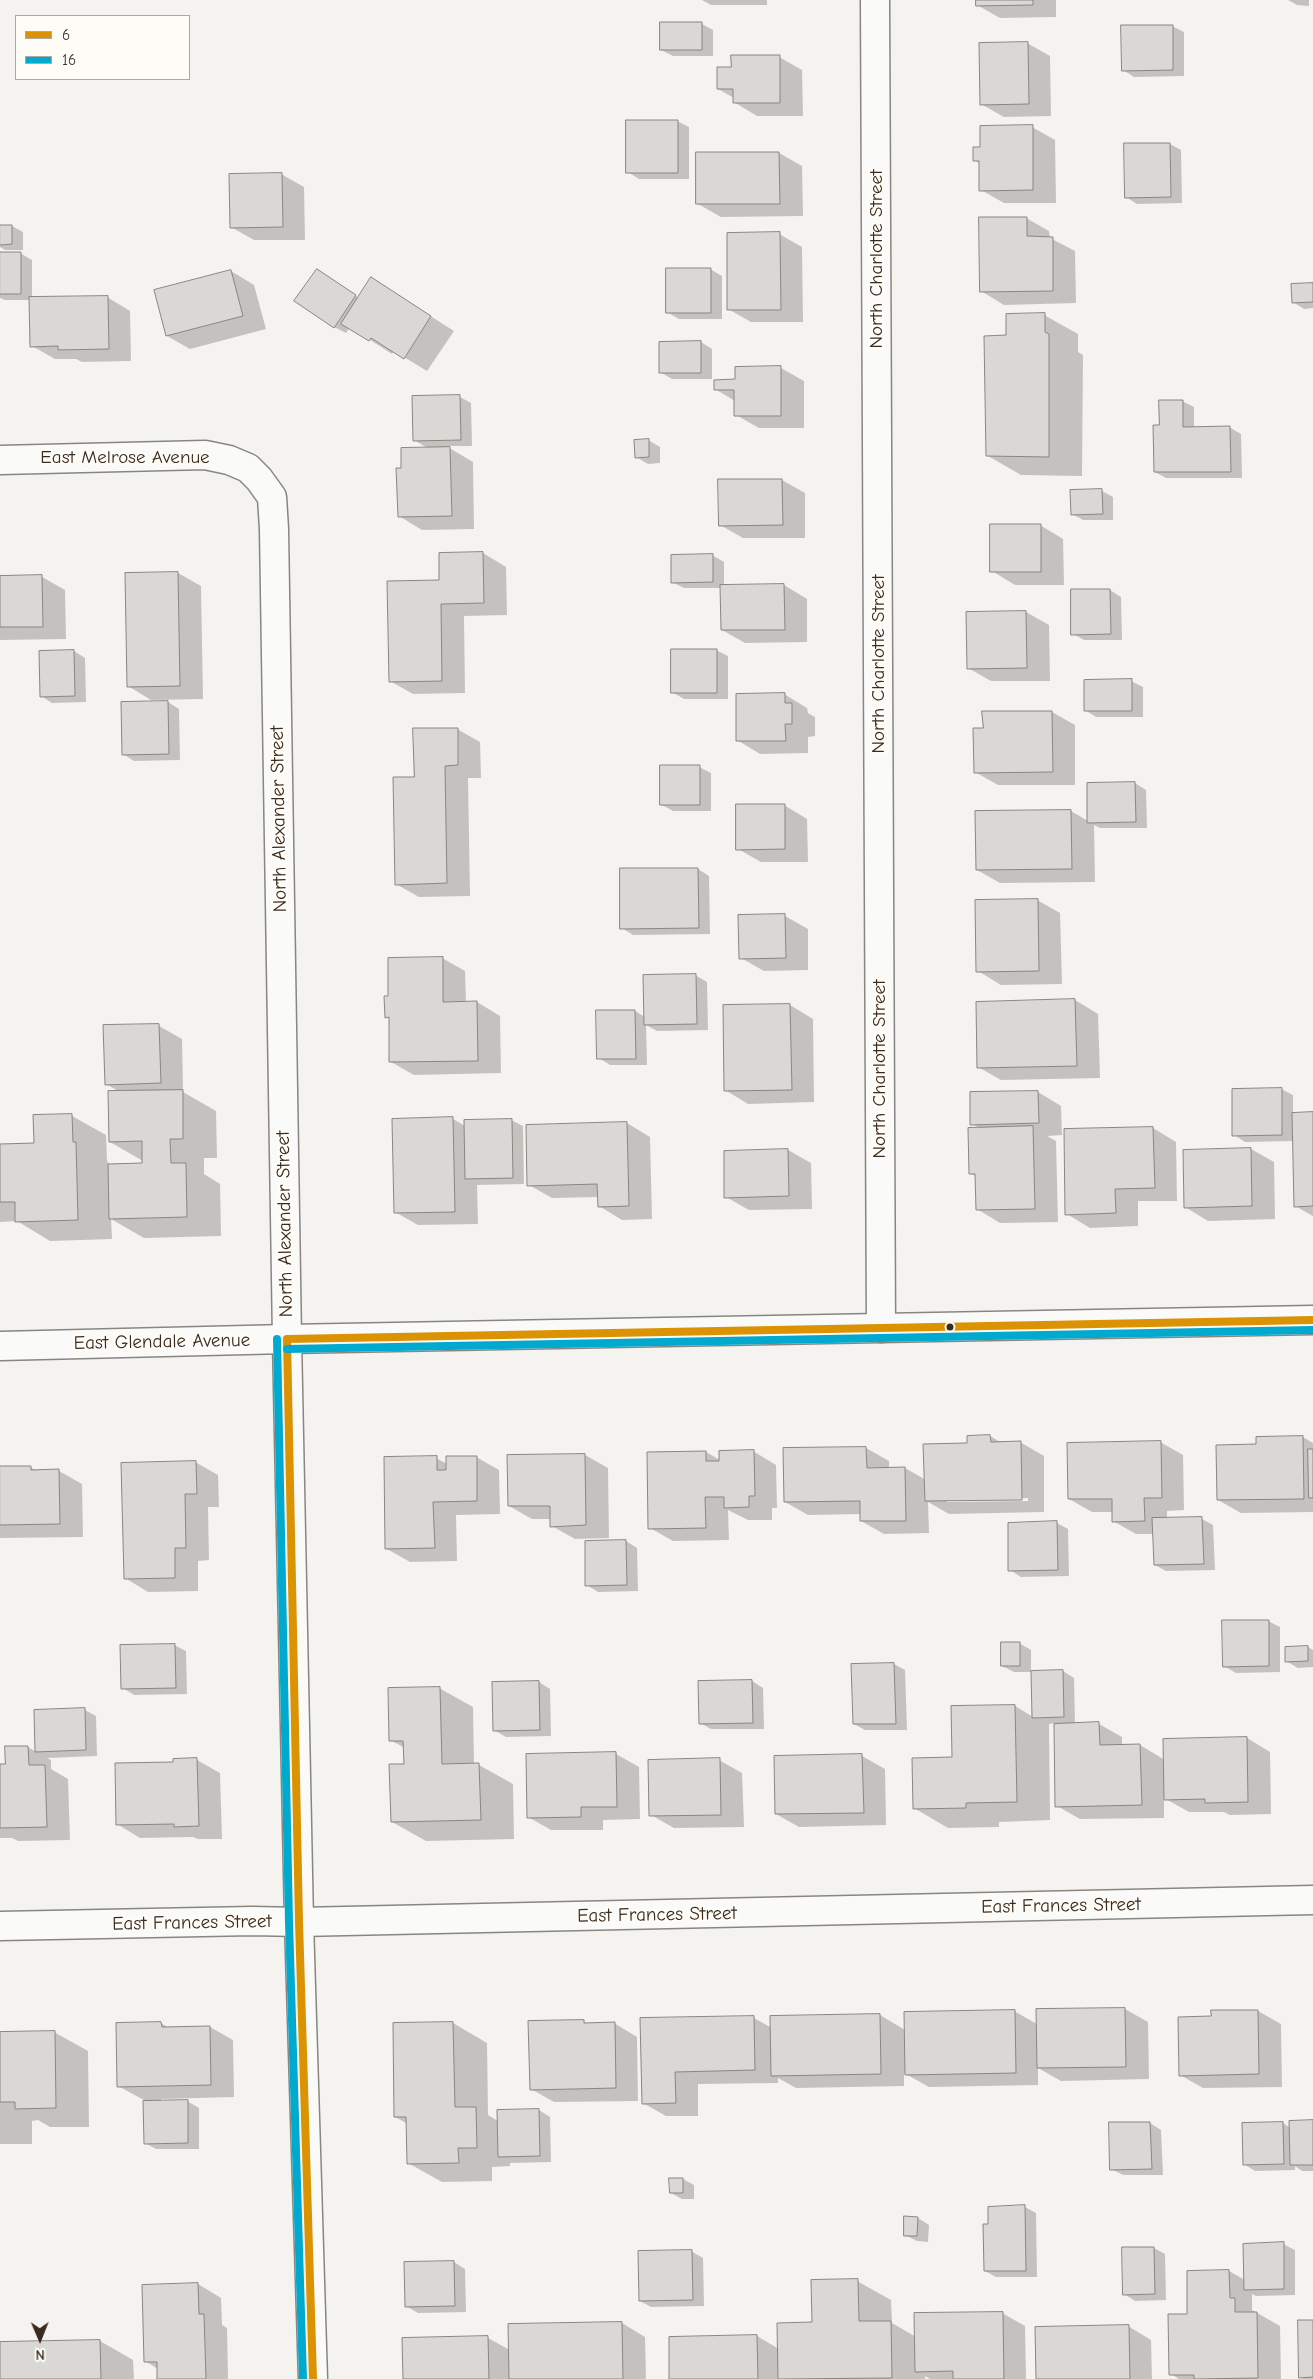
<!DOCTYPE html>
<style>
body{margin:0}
#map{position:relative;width:1313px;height:2379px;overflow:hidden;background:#f4f3ef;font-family:"Comic Neue",sans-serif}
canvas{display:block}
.legend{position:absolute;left:15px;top:15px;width:175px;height:65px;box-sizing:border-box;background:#fdfcf7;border:1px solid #afa8a0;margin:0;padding:6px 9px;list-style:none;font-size:15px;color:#3b2a1e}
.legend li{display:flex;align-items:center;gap:10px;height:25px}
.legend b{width:25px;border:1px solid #afa8a0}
.north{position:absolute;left:15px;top:2314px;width:50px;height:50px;-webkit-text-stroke:4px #fdfcf7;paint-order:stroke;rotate:179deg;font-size:14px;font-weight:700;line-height:20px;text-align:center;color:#3b2a1e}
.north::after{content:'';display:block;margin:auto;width:18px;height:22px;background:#3b2a1e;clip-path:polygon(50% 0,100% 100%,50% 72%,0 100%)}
</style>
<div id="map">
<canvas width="1313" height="2379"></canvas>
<ul class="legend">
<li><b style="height:6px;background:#db9304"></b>6</li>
<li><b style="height:6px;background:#00a9ce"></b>16</li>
</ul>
<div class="north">N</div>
</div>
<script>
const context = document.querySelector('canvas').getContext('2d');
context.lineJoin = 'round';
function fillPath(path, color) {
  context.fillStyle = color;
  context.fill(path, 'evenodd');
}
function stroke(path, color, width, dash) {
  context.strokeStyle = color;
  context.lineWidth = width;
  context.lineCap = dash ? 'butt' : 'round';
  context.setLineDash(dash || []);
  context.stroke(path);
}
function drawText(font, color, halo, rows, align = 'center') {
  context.font = font + ' "Comic Neue",sans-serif';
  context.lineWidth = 5;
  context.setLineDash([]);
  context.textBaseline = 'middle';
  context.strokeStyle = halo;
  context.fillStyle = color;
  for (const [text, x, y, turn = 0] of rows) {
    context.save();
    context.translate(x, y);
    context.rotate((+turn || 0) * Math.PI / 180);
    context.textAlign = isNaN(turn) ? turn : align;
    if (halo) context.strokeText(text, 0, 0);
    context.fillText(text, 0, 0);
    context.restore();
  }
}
fillPath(new Path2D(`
 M702 0H767V5H711Z
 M977 0H1056V17L1000 18 977 5Z
 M1288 0H1309V6L1297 5Z
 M702 24 713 30V56H673L661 50Z
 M1172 26 1184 32V76L1134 77 1123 70Z
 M1027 43 1050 56 1051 116 1004 117 981 104Z
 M779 57 802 70 803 116H757L734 102V98L718 89Z
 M677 121 689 127V179H639L628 172Z
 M1032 127 1055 140 1056 203H1004L981 190 980 163 974 160 981 148Z
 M1170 144 1181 150 1182 203 1137 204 1126 197Z
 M779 153 802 166 803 216 721 217 698 204Z
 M281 174 304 187 305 240H254L231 227Z
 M1026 218 1049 231 1050 238 1075 251 1076 303 1004 305 981 291Z
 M0 226H12L23 232V250H5L0 247Z
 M779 234 802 247 803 322H751L728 309Z
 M20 253 32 260V299L107 297 130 311 131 361 82 362 76 359H55L32 346 31 300H5L0 298V254Z
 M710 269 722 276V319H679L667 312Z
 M317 270 359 298 372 279 454 331 427 371 394 351 392 354 350 327 346 333 334 327Z
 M231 271 254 285 266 329 190 349 167 336Z
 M1313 285V308L1304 309 1293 302Z
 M1044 315 1078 334V352L1083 355 1082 476 1021 475 988 456 1007 336Z
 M701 342 712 349V379H672L660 372Z
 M781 368 804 381V428H759L736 415 735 401 715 389 736 380Z
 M460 397 471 403 472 446H446L473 462 474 529 422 530 399 516 403 469 429 449 414 440Z
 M1182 401 1194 407V428L1229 427 1241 434 1242 478H1166L1155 472 1160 426Z
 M648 440 660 447V463L648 464 636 457Z
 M720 480H782L805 493V538H743L720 525Z
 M1102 491 1113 497V520H1083L1072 514Z
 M1040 525 1063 539 1064 585H1015L992 571Z
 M483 553 506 567 507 615 464 616 465 693 413 694 390 681 440 581V554Z
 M712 555 724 562V586L784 585 807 599V642L745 643 722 630V588H684L672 582Z
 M178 573 201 586 203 699 151 700 128 686Z
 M0 577H42L65 590 66 639 0 640Z
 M1072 590H1110L1121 597 1122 640H1084L1073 634Z
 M1026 612 1049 625 1050 681H991L968 668V613Z
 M716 650 728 656V699H684L672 692Z
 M74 651 85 658 86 702 52 703 41 696Z
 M1131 681 1143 687V717H1096L1085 710Z
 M784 694 807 708 808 713 815 717V736L808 737V753L760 754 737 740Z
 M168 702 179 709 180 760 134 761 123 754Z
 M1052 712 1075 725V785H998L975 772 984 729Z
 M457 729 480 742 481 778H468L470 896 419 897 396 884 416 778Z
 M699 767 711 773V811H673L662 805Z
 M1135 783 1146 790 1147 828H1100L1094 825 1095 882 1000 883 977 870 1071 811 1088 821V784Z
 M784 805 807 819 808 862H761L738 849Z
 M621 869H698L709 876 710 934 633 935 622 928Z
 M1037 900 1060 913 1062 984 1001 985 978 971Z
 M785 916 808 929V970L764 971 741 958Z
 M442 958 465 971 466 1003 477 1002 500 1016 501 1073 414 1075 391 1062 390 1019 386 1017 390 997Z
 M695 975 707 982 708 1030 657 1031 646 1025 647 1065H610L599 1058 635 1011 645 1017Z
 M1075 1000 1098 1014 1100 1078 1001 1080 978 1067Z
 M790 1005 813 1019 814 1102 748 1104 725 1090Z
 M159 1026 182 1039 183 1092 216 1111 217 1158H204V1174L220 1184 221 1236 144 1238 111 1219 112 1239 50 1241 17 1221 0 1222V1145L35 1144 34 1116H72L106 1135 107 1161 110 1165 143 1164V1161L110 1142 120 1092 106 1084Z
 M1281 1089 1293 1095V1114H1313V1216L1295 1206 1294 1141 1245 1142 1234 1135Z
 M1038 1092 1061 1106 1062 1135 1047 1136 1056 1141 1058 1222 1000 1223 977 1209V1177L970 1173 981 1129 972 1124 971 1094Z
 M453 1119 465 1126 511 1120 523 1126 524 1184 477 1185 478 1224 418 1225 395 1212Z
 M627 1123 650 1137 652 1219 622 1220 599 1206V1197L552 1198 529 1185Z
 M1153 1128 1176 1142 1177 1201H1138V1226L1090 1228 1067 1214Z
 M1251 1149 1274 1162 1275 1219 1208 1221 1185 1207Z
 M788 1150 811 1163 812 1209 749 1210 726 1197Z
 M990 1436 1002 1443 1020 1442 1044 1456V1512L949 1514 928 1502 929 1533 884 1534 861 1521V1514L808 1515 785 1502 784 1449 866 1448 889 1461V1469L905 1468 926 1480 968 1444ZM1028 1498V1501L947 1502V1500Z
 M1303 1437 1313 1443V1512L1241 1513 1218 1500 1257 1445Z
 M1160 1442 1183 1455 1184 1510 1167 1511V1519H1202L1213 1525 1215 1570 1166 1571 1155 1565 1154 1534H1136L1113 1521V1512H1092L1069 1499Z
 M753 1451 776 1465 777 1508H772V1520H748L728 1510 729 1540 673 1541 650 1528 706 1452 720 1460Z
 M585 1455 608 1468 609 1538 575 1539 552 1526V1519H532L509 1506Z
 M476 1457 499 1470 500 1514 456 1515 457 1561 410 1562 387 1549 436 1458 447 1464Z
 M195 1462 218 1475 219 1507H208L209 1560 198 1561V1591L148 1592 125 1578Z
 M30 1467 37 1471H59L82 1484 83 1537 0 1538V1468Z
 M1057 1523 1068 1529 1069 1576 1021 1577 1010 1570Z
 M626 1541 637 1548 638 1591 598 1592 587 1585Z
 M1268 1621 1280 1627V1672L1236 1673 1224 1666Z
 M1019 1643 1031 1650V1672H1014L1002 1666Z
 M174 1645 186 1651 187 1694 134 1695 123 1688Z
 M1308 1647 1313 1650V1667L1298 1668 1286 1661Z
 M894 1664 905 1670 907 1730H865L854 1724 852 1665Z
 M1063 1671 1074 1678 1075 1724H1099L1122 1737V1746L1140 1745 1165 1760 1247 1738 1270 1752 1271 1814 1230 1815 1224 1812H1189L1164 1798V1818L1080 1819 1057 1806 1055 1723 1049 1724 1050 1820 999 1822V1827L948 1828 914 1808 953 1758 1015 1706 1033 1717Z
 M752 1681 763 1688 764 1729H711L700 1723 699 1682Z
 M539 1682 550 1689 551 1736 506 1737 494 1730Z
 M439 1688 473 1707 474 1765H479L513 1784 514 1839 426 1841 392 1822 405 1765V1748L390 1740Z
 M85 1710 96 1716 97 1756 47 1758 51 1760V1769L68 1779 70 1840 18 1841 12 1838H0V1765H6V1747H28L36 1752Z
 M616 1754 639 1767 640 1819 603 1820V1830H551L528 1817Z
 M862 1756 885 1769 886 1825 799 1827 776 1814Z
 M197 1760 220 1773 222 1839H198L193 1837 140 1838 117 1824 174 1764Z
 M719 1760 742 1773 744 1827 674 1828 651 1815Z
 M1125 2009 1148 2022 1149 2079 1061 2081 1038 2068V2085L929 2087 904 2073V2086L796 2088 778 2078V2083L698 2084V2116H666L643 2103 642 2019 754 2018 772 2028V2017L880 2015 905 2030 1014 2011 1037 2024Z
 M1258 2011 1281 2024 1282 2087 1203 2088 1180 2075 1213 2017Z
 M583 2021 588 2024 614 2023 637 2037 638 2101 554 2102 531 2089Z
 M161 2023 169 2028 210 2027 233 2040 234 2097 161 2099V2102L187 2101 199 2108V2149H156L145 2143 144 2100 118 2086Z
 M453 2023 487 2043 488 2115 498 2121 539 2110 550 2117 551 2162 510 2163V2166L492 2167V2181L442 2182 408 2163V2124L395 2117Z
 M54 2032 88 2051 89 2127H50L38 2120 32 2121V2144H0V2033Z
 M1313 2122V2171H1302L1295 2166V2170L1255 2171 1244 2164 1283 2123 1290 2128Z
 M1150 2123 1161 2130 1163 2175H1123L1111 2169Z
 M683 2179 694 2185V2199H682L671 2193Z
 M1025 2207 1036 2213 1037 2277H996L985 2271 989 2225Z
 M918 2218 929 2225 928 2242 917 2241 905 2235Z
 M1283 2244 1295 2250V2295L1256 2296 1252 2294V2310L1280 2326 1281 2379H1179L1171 2374 1189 2315 1229 2271 1245 2280Z
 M1123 2248H1154L1165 2254 1166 2300 1135 2301 1124 2294Z
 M691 2251 703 2258 704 2306 651 2307 640 2301Z
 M454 2262 465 2269 466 2312 418 2313 406 2306Z
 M857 2281 891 2300 892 2323 916 2337 1002 2313 1025 2326 1026 2379H930L925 2376V2379H671L757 2336 779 2349 813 2323Z
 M198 2284 221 2298 222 2325 227 2328 228 2379H159L158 2369 145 2361Z
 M1313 2321V2379H1304L1300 2377Z
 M622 2323 645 2337 646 2379H404L488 2338 510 2350 509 2325Z
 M1128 2326 1151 2340 1152 2379H1037Z
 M100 2341 133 2360 134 2379H0V2343Z`), '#0003');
const building = new Path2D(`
 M976 0H1033V5L976 6Z
 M660 22H702V50H660Z
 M1121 25H1173V70L1122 71Z
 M1028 42 1029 104 980 105 979 43Z
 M731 55H780V103H733V89H717V67H731Z
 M626 120H678V173H626Z
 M1033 125V190L979 191V161H973V147H980V126Z
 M1124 143H1170L1171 197 1125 198Z
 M696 152H779L780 204H696Z
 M282 173 283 227 230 228 229 174Z
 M979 217H1027V236L1053 237V291L980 292Z
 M0 225H12V244L0 245Z
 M780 232 781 310H727V233Z
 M0 252H21V294H0Z
 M666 268H711V313H666Z
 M317 269 356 295 334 328 294 301Z
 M231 270 243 316 166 336 154 290Z
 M371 277 431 316 404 359 371 338 369 341 341 324Z
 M1313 283V302L1292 303 1291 284Z
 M108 296 109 349 58 350V346L30 347 29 297Z
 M1045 313V332L1049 334V457L986 456 984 336 1006 335V314Z
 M701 341V373H659V342Z
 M781 366V416H734V390H714V380L735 379V367Z
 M460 395 461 440 413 441 412 396Z
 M1159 400H1183V427L1230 426 1231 472H1154L1153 425H1159Z
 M649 439V457L635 458 634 440Z
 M450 447 452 516 398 517 396 468H401V448Z
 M718 479H782L783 525 719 526Z
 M1102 489 1103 514 1071 515 1070 490Z
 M990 524H1041V572H990Z
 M483 552 484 603 441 604 442 681 389 682 387 581 439 580V553Z
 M713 554V582L671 583V555Z
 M178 572 180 686 127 687 125 573Z
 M42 575 43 627H0V576Z
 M784 584 785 630H721L720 585Z
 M1071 589H1110L1111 634 1071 635Z
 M1026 611 1027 668 967 669 966 612Z
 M671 649H717V693H671Z
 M74 650 75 696 40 697 39 651Z
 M1132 679V711H1084V680Z
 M785 693V703H792V724H785L786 741H736V694Z
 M168 701 169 754 122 755 121 702Z
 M982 711H1052L1053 772 974 773 973 728H983Z
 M413 728H458V765L445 766 447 883 395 885 393 777H414Z
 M660 765H700V805H660Z
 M1135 782 1136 822 1087 823V783Z
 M736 804H785V849L736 850Z
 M1071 810 1072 869 976 870 975 811Z
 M620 868H698L699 928 620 929Z
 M1038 899 1039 971 976 972 975 900Z
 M785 914 786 958 739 959 738 915Z
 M443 957V1002L477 1001 478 1061 389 1062V1017L385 1018 384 996H388V958Z
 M696 974 697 1024 644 1025 643 975Z
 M1075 999 1077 1066 977 1068 976 1002Z
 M790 1004 792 1090 724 1091 723 1005Z
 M596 1010H635L636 1059H597Z
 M159 1024 161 1083 105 1085 103 1025Z
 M1282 1088V1135L1232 1136V1089Z
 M183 1090V1139H170L171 1163H186L187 1217 109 1219 108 1164 142 1163V1141L109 1142 108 1091Z
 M1038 1091 1039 1123 970 1125V1092Z
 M1313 1112V1206L1294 1207 1292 1113Z
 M72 1114 73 1142H76L78 1220 15 1222V1202H0V1144L34 1143 33 1115Z
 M453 1117 455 1212 394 1213 392 1119Z
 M512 1119 513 1178 465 1179 464 1120Z
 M627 1122 629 1206 598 1207 597 1184 527 1186 526 1125Z
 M1033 1126 1035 1209 976 1210 975 1174H969L968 1128Z
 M1153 1127 1155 1188 1115 1189 1116 1213 1065 1215 1064 1129Z
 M1251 1148 1252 1206 1184 1208 1183 1150Z
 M788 1149 789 1196 724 1198V1151Z
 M990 1435 991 1442 1021 1441 1022 1500 925 1501 923 1444 967 1443V1436Z
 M1303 1436 1304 1499 1217 1500 1216 1445 1256 1444V1437Z
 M1161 1441 1162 1498H1144L1145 1521 1112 1522V1499H1068L1067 1443Z
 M866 1447 867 1468 905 1467 906 1521H860V1501L784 1502 783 1448Z
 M1308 1449H1313V1498H1309Z
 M754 1450 755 1496H749V1507L724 1508V1497H705L706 1528 648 1529 647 1452 706 1451V1461H719V1451Z
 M585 1454 586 1525 550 1527V1506H508L507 1455Z
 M437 1456V1470H446V1456H477V1501L433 1502 435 1548 385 1549 384 1457Z
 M196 1461 197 1494H185L186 1548H175V1578L124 1579 121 1463Z
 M0 1466H31V1470L59 1469 60 1524 0 1525Z
 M1202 1517 1204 1564 1154 1565 1152 1518Z
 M1057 1521 1058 1570 1008 1571V1523Z
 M626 1540 627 1585 585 1586V1541Z
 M1222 1620H1269V1666L1223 1667Z
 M1001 1642H1020V1666H1001Z
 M175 1644 176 1688 121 1689 120 1645Z
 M1308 1646V1661L1285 1662V1647Z
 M894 1663 896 1724H853L851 1664Z
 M1063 1670 1064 1717 1032 1718 1031 1671Z
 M752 1680 753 1723 699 1724 698 1681Z
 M539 1681 540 1730 493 1731 492 1682Z
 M440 1687 442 1764 479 1763 481 1820 391 1822 389 1764H404L403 1741H389L388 1688Z
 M1015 1705 1017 1802 966 1803V1808L913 1809 912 1758 952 1757 951 1706Z
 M85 1708 86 1750 35 1752 34 1710Z
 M1099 1722 1100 1745 1140 1744 1142 1805 1055 1807 1054 1724Z
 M1247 1737 1248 1802 1205 1803V1799L1164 1800 1163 1739Z
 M5 1746H28L29 1765H45L47 1827 0 1828V1764H5Z
 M616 1752 617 1807H581V1817L527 1818 526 1754Z
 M862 1754 864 1813 775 1814 774 1756Z
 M197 1758 199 1826 174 1827V1824L116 1825 115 1763 173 1762V1759Z
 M720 1758 721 1815 649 1816 648 1760Z
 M1125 2008 1126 2067 1037 2068 1036 2009Z
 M1015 2010 1016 2073 905 2075 904 2012Z
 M1211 2010H1258L1259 2074 1179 2076 1178 2017 1211 2016Z
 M880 2014 881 2074 771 2076 770 2016Z
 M754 2016 755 2070 675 2072 676 2103 642 2104 640 2018Z
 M584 2020V2023L615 2022 616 2088 530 2090 528 2021Z
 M161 2022 162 2027 210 2026 211 2085 117 2087 116 2023Z
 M453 2022 455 2107H476L477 2148H458L459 2163 407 2164 406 2117H394L393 2023Z
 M55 2031 56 2108 15 2109V2102H0V2032Z
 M188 2100V2143L144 2144 143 2101Z
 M539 2109 540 2156 498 2157 497 2110Z
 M1313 2120V2165H1290L1289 2121Z
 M1109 2122H1150L1152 2169 1110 2170Z
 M1283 2122 1284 2164 1243 2165 1242 2123Z
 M669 2178H683V2193H670Z
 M1025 2205 1026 2271H984L983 2224H988V2207Z
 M904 2216 918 2217 917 2236H904Z
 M1284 2242V2289L1244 2290 1243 2244Z
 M1122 2247H1154L1155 2294 1123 2295Z
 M692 2250 693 2300 639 2301 638 2251Z
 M454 2261 455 2306 405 2307 404 2262Z
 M1229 2270 1230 2298H1235V2312H1257L1258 2378 1194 2379V2375H1169L1168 2314H1187V2271Z
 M858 2279 859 2321H891L892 2378 778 2379 777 2323 812 2322 811 2280Z
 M198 2283 199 2314H204L206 2379H157V2362H144L142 2285Z
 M1003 2312 1004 2379H953V2371L915 2372 914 2313Z
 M1298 2320H1313V2377L1299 2378Z
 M622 2322 623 2379H509L508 2324Z
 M1129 2325 1130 2379H1036L1035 2327Z
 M757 2335 758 2379H669V2337Z
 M488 2336 489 2379H403L402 2338Z
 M100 2340 101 2379H0V2342Z`);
fillPath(building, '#d9d8d5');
stroke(building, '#898681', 1);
const street = new Path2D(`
 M875 0 881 1328
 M0 460 205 455 229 460 248 468 259 479 272 497 274 529 287 1339 299 1922 313 2379
 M0 1926 252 1921 299 1922 1313 1900`);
const secondary = new Path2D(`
 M0 1346 287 1339 1313 1320`);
stroke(street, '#898681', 31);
stroke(secondary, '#898681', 31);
stroke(street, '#fafaf8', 28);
stroke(secondary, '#fafaf8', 28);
stroke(new Path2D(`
 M287 1339 299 1922 313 2379
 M287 1339 1313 1320`), '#db9304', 8);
stroke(new Path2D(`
 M277 1339 289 1922 303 2379
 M287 1349 1313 1330`), '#00a9ce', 8);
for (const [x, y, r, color] of [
 [950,1327,4.5,"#3b2a1e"]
]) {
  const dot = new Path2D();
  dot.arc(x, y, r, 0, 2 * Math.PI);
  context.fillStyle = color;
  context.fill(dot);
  stroke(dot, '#fdfcf7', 2);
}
drawText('19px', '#3b2a1e', '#fdfcf7', [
 ["North Charlotte Street",877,259,-90],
 ["East Melrose Avenue",125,458],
 ["North Charlotte Street",879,664,-90],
 ["North Alexander Street",279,819,-91],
 ["North Charlotte Street",880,1069,-90],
 ["North Alexander Street",285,1224,-91],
 ["East Glendale Avenue",162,1342,-1],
 ["East Frances Street",1061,1906,-1],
 ["East Frances Street",657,1915,-1],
 ["East Frances Street",192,1923,-1]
]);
</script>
